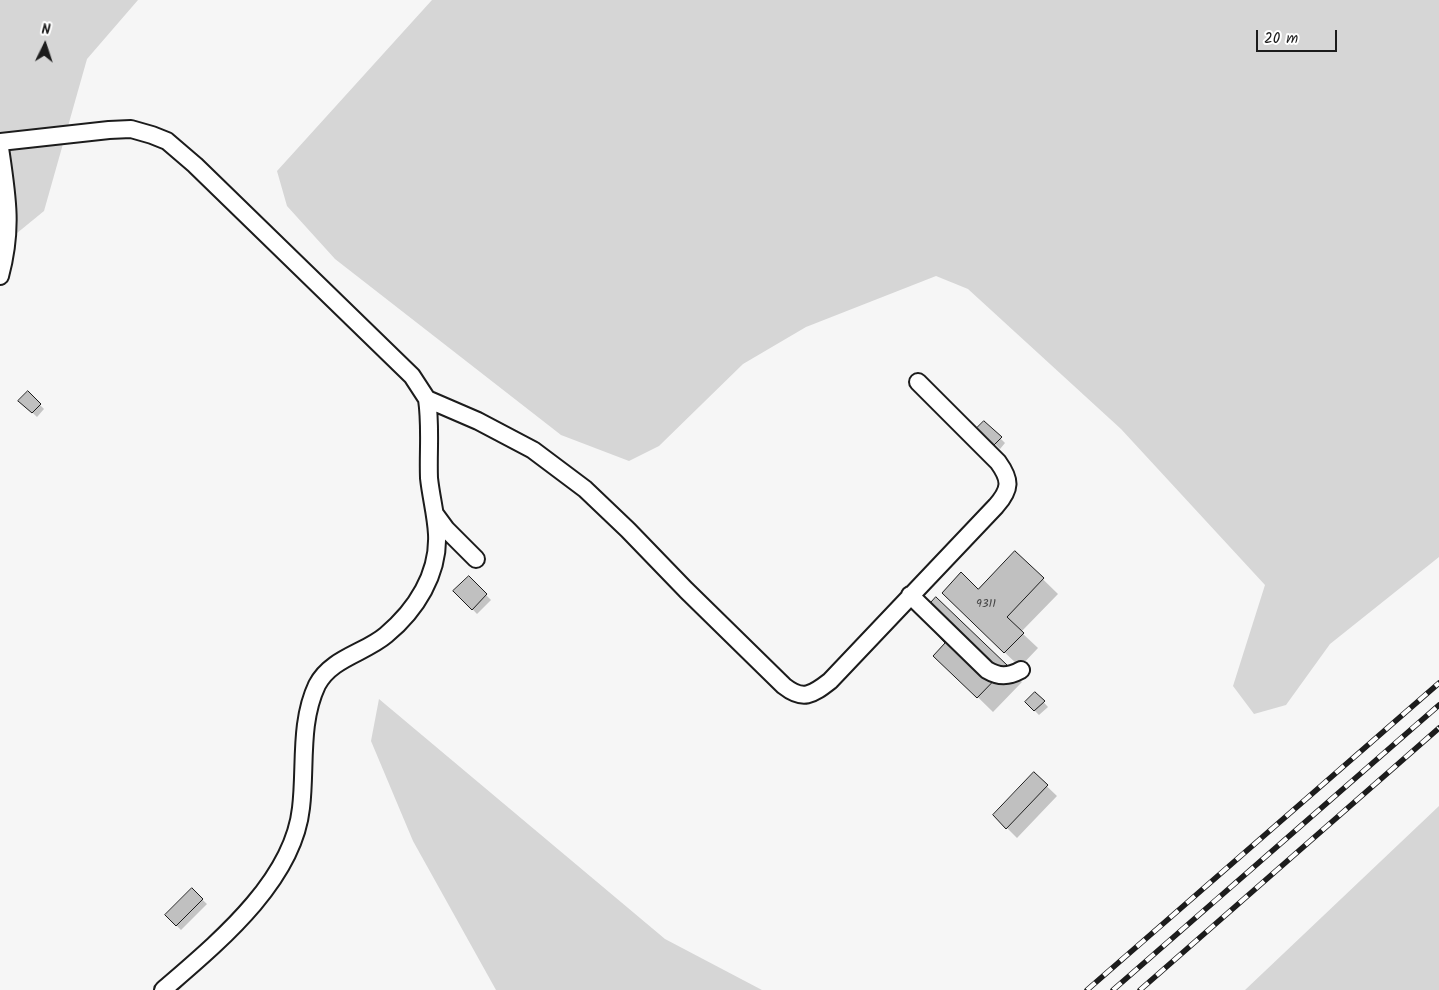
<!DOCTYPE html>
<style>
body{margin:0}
#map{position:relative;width:1439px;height:990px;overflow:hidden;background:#f6f6f6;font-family:Kalam,sans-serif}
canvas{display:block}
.north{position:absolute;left:20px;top:20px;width:50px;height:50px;-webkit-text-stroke:4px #fff;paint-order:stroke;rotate:4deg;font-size:14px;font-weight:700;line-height:20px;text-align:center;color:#1c1c1c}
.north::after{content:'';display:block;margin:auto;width:18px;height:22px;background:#1c1c1c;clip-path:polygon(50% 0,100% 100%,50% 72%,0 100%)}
.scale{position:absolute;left:1256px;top:30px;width:81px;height:22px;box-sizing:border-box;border:2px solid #1c1c1c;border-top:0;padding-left:6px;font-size:15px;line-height:18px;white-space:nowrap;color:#1c1c1c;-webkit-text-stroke:4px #fff;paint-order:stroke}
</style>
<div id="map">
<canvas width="1439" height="990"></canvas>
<div class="north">N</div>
<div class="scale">20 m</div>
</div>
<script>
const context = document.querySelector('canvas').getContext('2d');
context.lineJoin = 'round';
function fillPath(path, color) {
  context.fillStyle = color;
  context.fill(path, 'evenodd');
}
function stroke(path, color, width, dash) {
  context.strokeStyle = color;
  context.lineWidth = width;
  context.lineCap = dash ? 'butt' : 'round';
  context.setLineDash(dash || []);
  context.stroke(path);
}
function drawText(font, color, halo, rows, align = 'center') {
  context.font = font + ' Kalam,sans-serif';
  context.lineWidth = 5;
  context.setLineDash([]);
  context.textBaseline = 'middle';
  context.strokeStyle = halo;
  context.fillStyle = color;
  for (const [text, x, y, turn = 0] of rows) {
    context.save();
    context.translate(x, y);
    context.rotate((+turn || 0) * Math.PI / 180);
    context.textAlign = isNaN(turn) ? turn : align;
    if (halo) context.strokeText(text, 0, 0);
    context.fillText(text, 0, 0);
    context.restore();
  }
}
fillPath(new Path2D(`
 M0 0H138L87 59 44 211 0 247Z
 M432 0H1439V557L1330 644 1286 705 1254 714 1233 686 1265 585 1121 429 968 289 936 276 806 327 743 364 659 446 629 461 561 435 335 259 287 206 277 171Z
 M379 699 665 939 762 990H496L413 841 371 741Z
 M1439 806V990H1245Z`), '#d6d6d6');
fillPath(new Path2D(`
 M28 393 44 409 37 417 20 401Z
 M984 422 1005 443 1000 449 979 428Z
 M1015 552 1058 594 1021 632 1038 648 1020 667 958 608 978 591Z
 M469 578 491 600 477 614 455 591Z
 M947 643 1007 667 1022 682 993 712 950 670Z
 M1035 693 1048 707 1039 715 1026 702Z
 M1034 774 1057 796 1017 838 994 815Z
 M192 890 207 904 181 930 166 915Z`), '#0003');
const building = new Path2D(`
 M28 391 41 404 32 413 18 401Z
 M984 421 1002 437 994 445 977 428Z
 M1015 551 1044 578 1007 617 1024 633 1004 653 942 593 961 572 978 589Z
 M469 576 487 594 472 610 453 591Z
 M936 597 1008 666 977 698 933 656 945 643 920 615Z
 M1035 692 1045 701 1034 711 1025 702Z
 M1034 772 1048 785 1006 829 993 815Z
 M192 888 203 899 176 926 165 915Z`);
fillPath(building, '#c0c0c0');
stroke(building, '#1c1c1c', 1);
const service = new Path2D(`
 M0 142 109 130 131 129 152 135 167 141 195 165 412 376 427 399 478 421 533 450 585 489 628 530 686 590 784 686C803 701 812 695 830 681L996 506C1011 489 1011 480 998 462L918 382
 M0 148C7 195 13 229 0 276
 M435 514 446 529 476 559
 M910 595 987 670C999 677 1008 677 1021 670
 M163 990C216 944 293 882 301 808 306 767 299 723 317 685 331 658 365 653 386 635 416 610 439 574 437 534 436 515 431 497 429 478 428 451 431 426 427 399`);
stroke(service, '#1c1c1c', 20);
stroke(service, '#fff', 16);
const rail = new Path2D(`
 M1087 990 1439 683
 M1113 990 1439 705
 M1140 990 1439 728`);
stroke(rail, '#1c1c1c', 5.5);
stroke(rail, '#fff', 4, [11]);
drawText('12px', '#454545', null, [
 ["9311",986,605]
]);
</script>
